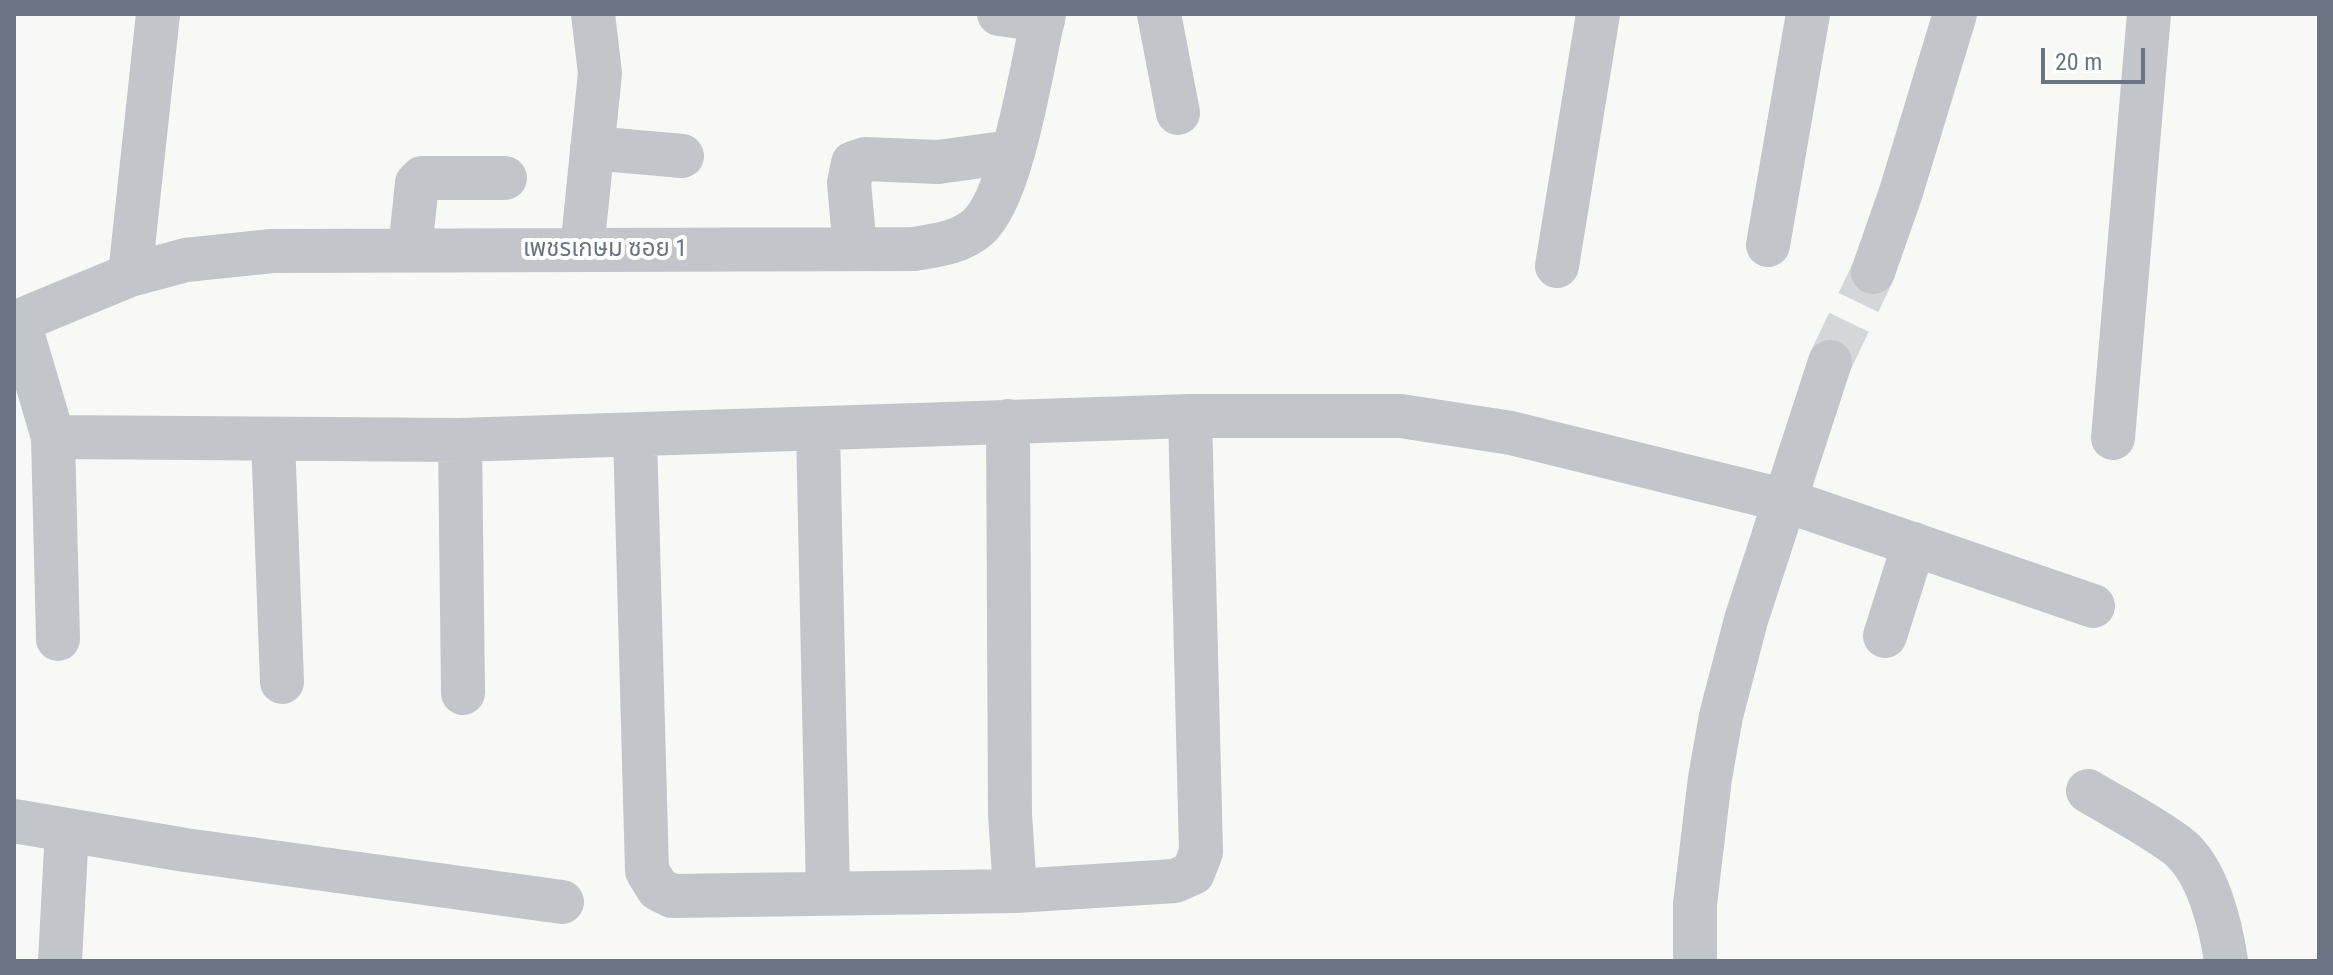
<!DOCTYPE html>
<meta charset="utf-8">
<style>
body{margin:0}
#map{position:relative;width:2333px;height:975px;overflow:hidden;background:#f8f8f6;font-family:"Roboto Condensed",sans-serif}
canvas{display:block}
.frame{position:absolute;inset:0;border:16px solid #6a7583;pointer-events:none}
.scale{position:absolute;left:2041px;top:48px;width:104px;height:36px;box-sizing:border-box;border:4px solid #6a7583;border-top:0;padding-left:10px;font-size:24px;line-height:28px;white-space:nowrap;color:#6a7583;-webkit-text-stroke:6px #fff;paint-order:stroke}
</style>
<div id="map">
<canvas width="2333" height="975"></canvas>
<div class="frame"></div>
<div class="scale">20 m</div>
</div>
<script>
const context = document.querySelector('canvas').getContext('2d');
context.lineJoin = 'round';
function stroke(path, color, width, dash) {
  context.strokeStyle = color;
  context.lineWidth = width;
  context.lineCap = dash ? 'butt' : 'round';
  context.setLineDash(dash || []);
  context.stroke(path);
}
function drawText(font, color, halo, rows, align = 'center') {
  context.font = font + ' "Roboto Condensed","Noto Sans Thai",sans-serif';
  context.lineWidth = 8;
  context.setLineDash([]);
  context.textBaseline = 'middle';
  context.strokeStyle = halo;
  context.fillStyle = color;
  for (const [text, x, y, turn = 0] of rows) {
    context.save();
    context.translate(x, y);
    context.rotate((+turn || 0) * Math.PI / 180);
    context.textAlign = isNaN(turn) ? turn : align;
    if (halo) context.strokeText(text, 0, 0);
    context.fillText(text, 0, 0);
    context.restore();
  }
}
stroke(new Path2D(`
 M1830 362 1873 272`), '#d4d7d9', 44, [44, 22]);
stroke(new Path2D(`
 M999 14 1043 20
 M1159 14 1178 113
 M592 148 682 156
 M1768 245 1808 14
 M855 249 849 183 853 163 865 159 938 162 1011 152
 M410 250 417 183 422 178H505
 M582 250 600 73 593 14
 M1557 266 1598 14
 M1873 272 1901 192 1955 14
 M130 275 158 14
 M19 322 53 437 58 639
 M14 323 130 275 186 260 272 251 914 249C936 245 960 243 978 227 1013 196 1032 63 1044 14
 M818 430 828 893
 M635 435 647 871 658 889 672 896 1015 891 1010 814 1008 421
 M53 437 460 440 1190 416H1401L1511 433 1787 501 2093 606
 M2113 438 2149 14
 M273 439 282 682
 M460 440 463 693
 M1885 636 1914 544
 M2088 791C2118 809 2152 826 2179 847 2208 871 2221 926 2226 961
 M14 821 185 850 562 902
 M1015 891 1175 881 1193 873 1201 852 1190 416
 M60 961 67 830
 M1695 961V904L1710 778 1721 716 1746 620 1830 362`), '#c2c5c9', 44);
drawText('24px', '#6a7583', '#fff', [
 ["เพชรเกษม ซอย 1",605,250]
]);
</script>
